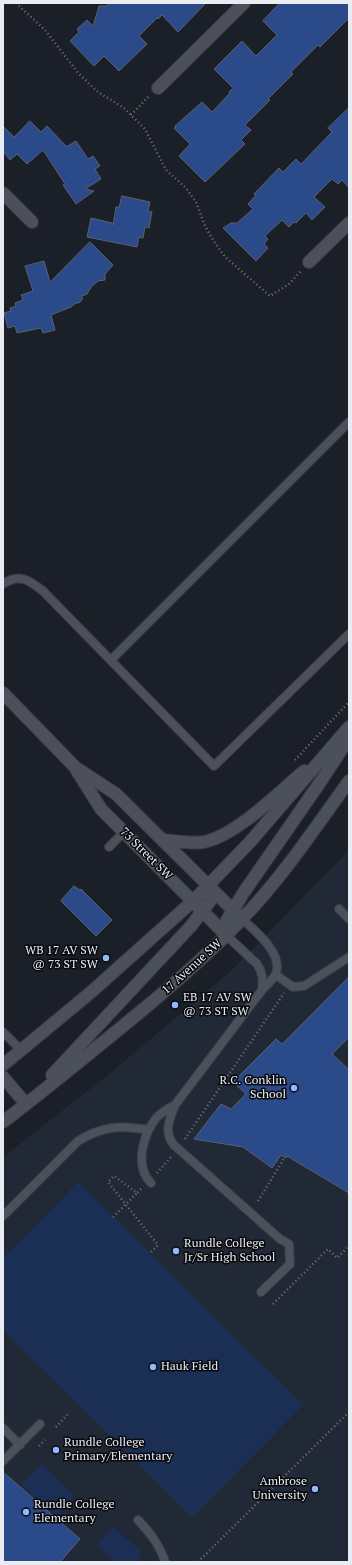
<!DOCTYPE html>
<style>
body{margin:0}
#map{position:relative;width:352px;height:1565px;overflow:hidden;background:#1b1f28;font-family:"PT Serif",serif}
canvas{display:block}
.frame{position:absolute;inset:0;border:4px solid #e9ecf2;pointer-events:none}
</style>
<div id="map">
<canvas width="352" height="1565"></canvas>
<div class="frame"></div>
</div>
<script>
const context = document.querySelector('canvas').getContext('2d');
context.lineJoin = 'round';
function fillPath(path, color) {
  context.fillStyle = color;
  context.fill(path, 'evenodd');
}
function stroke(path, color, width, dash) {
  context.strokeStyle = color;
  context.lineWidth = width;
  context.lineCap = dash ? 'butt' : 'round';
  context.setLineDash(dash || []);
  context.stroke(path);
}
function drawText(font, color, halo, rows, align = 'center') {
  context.font = font + ' "PT Serif",serif';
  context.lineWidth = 3;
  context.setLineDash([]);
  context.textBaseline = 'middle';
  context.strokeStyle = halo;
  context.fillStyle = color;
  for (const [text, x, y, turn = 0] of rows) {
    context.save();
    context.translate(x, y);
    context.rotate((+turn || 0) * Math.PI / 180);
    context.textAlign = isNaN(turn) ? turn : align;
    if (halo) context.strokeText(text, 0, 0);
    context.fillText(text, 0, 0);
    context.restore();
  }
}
fillPath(new Path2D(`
 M349 850V1562H3V1157L108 1075 230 972Z`), '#212936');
fillPath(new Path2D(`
 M78 1182 303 1405 192 1517 3 1330V1258Z
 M42 1464 74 1496 57 1516 21 1485Z
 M114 1527 140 1551 139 1562H116L97 1545Z`), '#1b2f55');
const building = new Path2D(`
 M109 3H206L178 32 162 15 158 19 157 18 139 36 147 44 119 71 104 56 94 66 70 41 79 32 77 29 87 20 93 26 99 6H106Z
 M280 3H349V18L320 47 318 45 291 72 293 74 268 99 270 100 245 125 251 130 241 140 245 144 205 182 179 156 190 144 174 128 176 127 175 126 202 102 212 112 230 93 229 92 233 88 214 69 242 41 256 56 277 35 263 21Z
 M349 108V188L342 180 338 184 332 179 314 197 325 207 312 220 306 213 296 223 294 222 289 227 282 220 265 236 268 239 264 244 268 248 256 261 223 228 231 223H237L253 209 248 204 256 195 254 194 279 168 283 172 296 159 301 164 332 132 328 128Z
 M30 121 41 132 47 126 66 146H68L76 141 88 159 93 156 100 166 95 169 101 179 85 189 94 191 76 204 63 185 65 184 43 150 27 164 17 154 10 160 3 151V126L14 137Z
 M122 196 150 202 148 211 152 212 149 228 145 227 143 238 139 237 137 247 87 237 91 218 112 223 113 225 116 207H119Z
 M90 242 113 265 105 274V280L98 281 91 287 87 294 82 296V300L79 303H76L71 307 51 315 55 330 43 333 41 328 17 333 15 326 8 328 4 313 11 311 10 308 16 306 15 303 23 300 21 295 33 291 25 266 44 261 50 282Z
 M74 886 80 890 81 889 112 920 96 936 61 901Z
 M349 977V1037L332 1054 349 1070V1193L287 1156 286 1158 281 1155 272 1168 243 1147 194 1139 221 1104 231 1109 246 1094 233 1082 276 1039 282 1044Z
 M3 1472 80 1539 60 1562H3Z`);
fillPath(building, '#2a4a89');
stroke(building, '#5b616b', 1);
const lane = new Path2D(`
 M3 584C19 573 29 580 43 591L214 766 349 634
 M111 660 349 422
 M109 847 124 832
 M339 909 349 919
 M242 919C255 931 283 953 276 973 274 979 266 986 262 990L175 1105C170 1118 163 1132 174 1145L280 1239 289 1244 290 1264 261 1292
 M227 936 257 964C263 973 263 980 262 990
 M276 975 293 987 304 986 349 957
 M3 1032 21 1050
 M151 1183C134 1166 143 1134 157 1117 162 1112 169 1108 175 1105
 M3 1216 78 1141C103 1126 120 1125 148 1130
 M3 1428 20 1445
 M3 1461 40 1424
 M138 1520C150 1533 160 1545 165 1562`);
const street = new Path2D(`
 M158 88 244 3
 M3 193 32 222
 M309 262 349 223`);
const secondary = new Path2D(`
 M3 693 74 766 101 809 227 936
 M78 769 116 794 238 915
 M163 840C176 841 191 844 204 842 237 835 278 793 304 771
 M227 936V920L244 892 321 781 349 738
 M3 1065 90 993 193 901 250 842 349 727
 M52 1075 191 926 210 901 207 886
 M3 1077 26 1104
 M3 1122C50 1086 95 1049 140 1012 175 983 210 953 241 920 282 878 315 828 349 781`);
stroke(lane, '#383b42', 10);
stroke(street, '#383b42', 14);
stroke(secondary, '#383b42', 14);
stroke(new Path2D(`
 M16 3 45 30 79 74 98 92 124 108 145 129 166 170 186 188 196 202 205 226 213 240 225 257 270 296 289 284 301 271
 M131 115 149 96
 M295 760 349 702
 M185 1139 284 993
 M157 1173 171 1157
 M141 1189 137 1193 114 1176 108 1182 158 1245 150 1253
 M258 1201 285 1157
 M113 1217 137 1193
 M273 1304 328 1249 337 1258 347 1248
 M56 1427 68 1414
 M39 1446 45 1440
 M198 1562 349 1412`), '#70737b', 2.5, [1, 3]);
stroke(lane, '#4b505a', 8);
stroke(street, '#4b505a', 12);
stroke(secondary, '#4b505a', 12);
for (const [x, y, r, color] of [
 [106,958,4,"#92b7fd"],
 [175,1005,4,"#92b7fd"],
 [294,1088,4,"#92b7fd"],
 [176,1251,4,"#92b7fd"],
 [153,1367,4,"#92b7fd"],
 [56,1450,4,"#92b7fd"],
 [315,1489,4,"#92b7fd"],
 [26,1512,4,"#92b7fd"]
]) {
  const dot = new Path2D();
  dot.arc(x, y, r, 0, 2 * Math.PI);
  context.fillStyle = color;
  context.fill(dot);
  stroke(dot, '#07090d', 1.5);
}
drawText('12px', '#e9ecf2', '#07090d', [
 ["73 Street SW",146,854,45],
 ["17 Avenue SW",192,967,-42]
]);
drawText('12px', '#e9ecf2', '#07090d', [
 ["WB 17 AV SW",98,951,"right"],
 ["@ 73 ST SW",98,965,"right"],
 ["EB 17 AV SW",183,998],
 ["@ 73 ST SW",183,1012],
 ["R.C. Conklin",286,1081,"right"],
 ["School",286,1095,"right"],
 ["Rundle College",184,1244],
 ["Jr/Sr High School",184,1258],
 ["Hauk Field",161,1367],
 ["Rundle College",64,1443],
 ["Primary/Elementary",64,1457],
 ["Ambrose",307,1482,"right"],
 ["University",307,1496,"right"],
 ["Rundle College",34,1505],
 ["Elementary",34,1519]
], 'left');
</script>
